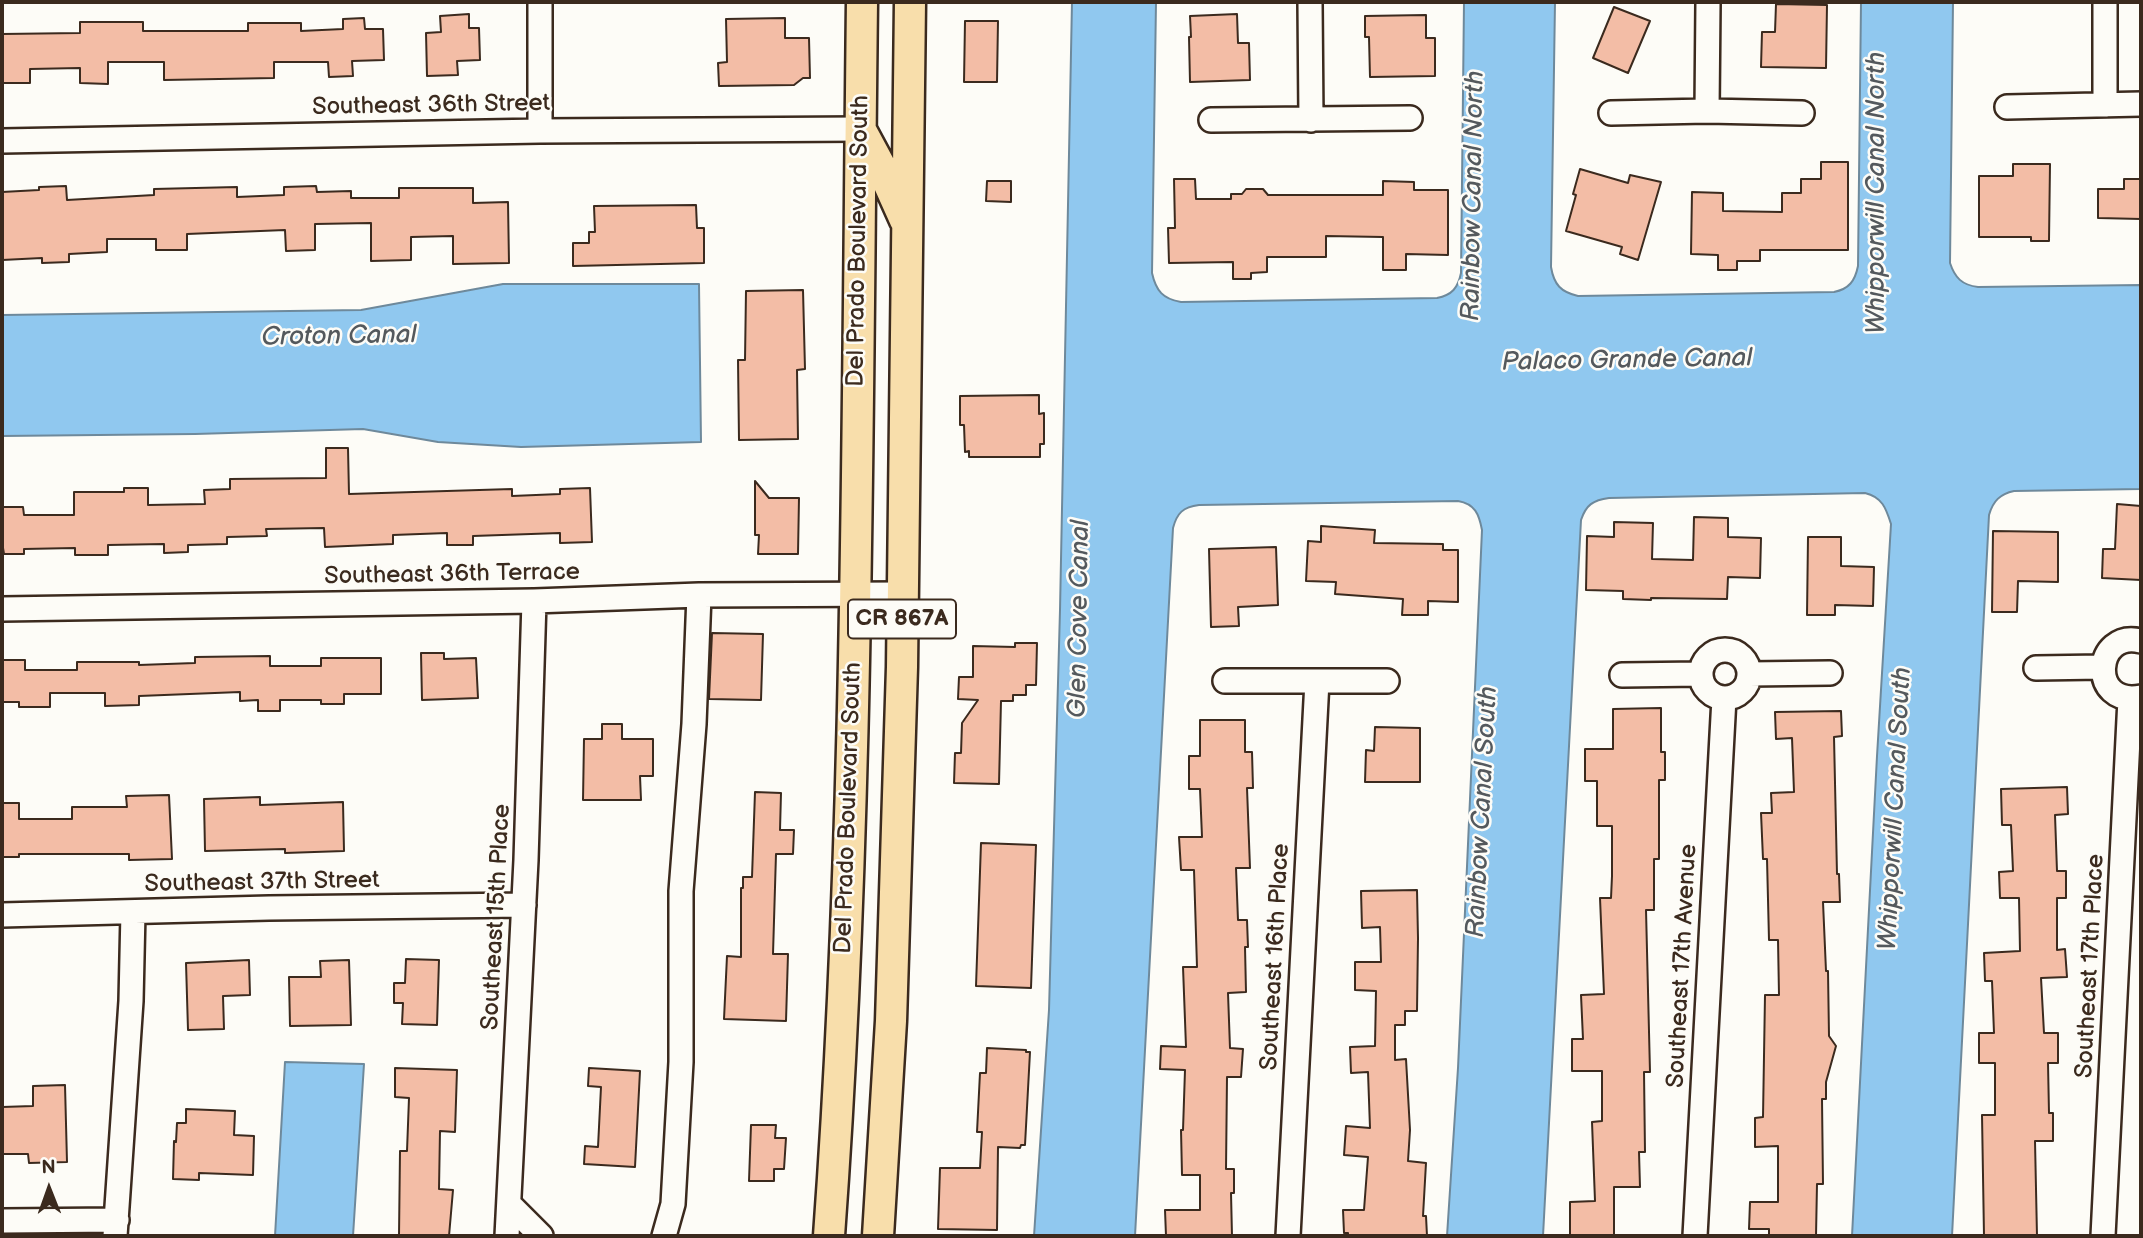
<!DOCTYPE html>
<style>
body{margin:0}
#map{position:relative;width:2143px;height:1238px;overflow:hidden;background:#fdfcf7;font-family:"Balsamiq Sans",sans-serif}
canvas{display:block}
.frame{position:absolute;inset:0;border:4px solid #3b2a1e;pointer-events:none}
.north{position:absolute;left:14px;top:1154px;width:70px;height:70px;-webkit-text-stroke:5px #fdfcf7;paint-order:stroke;rotate:359deg;font-size:19px;font-weight:700;line-height:28px;text-align:center;color:#3b2a1e}
.north::after{content:'';display:block;margin:auto;width:24px;height:32px;background:#3b2a1e;clip-path:polygon(50% 0,100% 100%,50% 72%,0 100%)}
</style>
<div id="map">
<canvas width="2143" height="1238"></canvas>
<div class="frame"></div>
<div class="north">N</div>
</div>
<script>
const context = document.querySelector('canvas').getContext('2d');
context.lineJoin = 'round';
function fillPath(path, color) {
  context.fillStyle = color;
  context.fill(path, 'evenodd');
}
function stroke(path, color, width, dash) {
  context.strokeStyle = color;
  context.lineWidth = width;
  context.lineCap = dash ? 'butt' : 'round';
  context.setLineDash(dash || []);
  context.stroke(path);
}
function drawText(font, color, halo, rows, align = 'center') {
  context.font = font + ' "Balsamiq Sans",sans-serif';
  context.lineWidth = 5;
  context.setLineDash([]);
  context.textBaseline = 'middle';
  context.strokeStyle = halo;
  context.fillStyle = color;
  for (const [text, x, y, turn = 0] of rows) {
    context.save();
    context.translate(x, y);
    context.rotate((+turn || 0) * Math.PI / 180);
    context.textAlign = isNaN(turn) ? turn : align;
    if (halo) context.strokeText(text, 0, 0);
    context.fillText(text, 0, 0);
    context.restore();
  }
}
const water = new Path2D(`
 M1072 2H1156L1152 273C1156 291 1163 299 1181 302L1437 298C1452 295 1458 288 1461 273L1464 2H1555L1551 267C1554 285 1561 292 1578 296L1834 292C1849 289 1855 281 1858 266L1861 2H1953L1950 263C1955 278 1962 285 1978 287L2141 285V489L2014 491C2000 494 1993 501 1989 515L1952 1236H1852L1877 756 1891 524C1886 508 1882 497 1865 493L1609 498C1593 500 1586 505 1581 520L1543 1236H1447L1458 1068 1482 530C1479 514 1475 504 1458 501L1199 505C1183 507 1177 513 1173 528L1135 1236H1034L1049 1010 1060 610Z
 M503 284H699L701 442 521 447 438 442 363 429 195 434 2 436V315L361 310Z
 M285 1062 364 1064 353 1236H275Z`);
fillPath(water, '#90c8ef');
stroke(water, '#6e899b', 2);
const building = new Path2D(`
 M1776 4 1827 5 1826 68 1761 67 1762 32H1775Z
 M1614 7 1650 21 1628 73 1593 58Z
 M469 14V28H479L480 60 457 61 458 75 427 76 426 33 441 32 440 16Z
 M1237 14 1238 43H1249L1250 80 1190 82 1189 37H1191L1190 16Z
 M1426 15V38H1435V76L1370 77 1369 37H1365V16Z
 M364 18 365 29H383L384 60 352 61 353 76 329 77 328 62H274V78L164 80V62H108V84L80 83V68L30 69V83H2V34L80 33V22H143V31H248V23H301V31L343 29V19Z
 M785 18V38H809L810 78H803L794 85 719 86 718 63 727 62 726 19Z
 M965 21H998L997 82H964Z
 M1821 162H1848V250H1760V261H1737V270H1718V255L1691 254 1692 192 1723 193V211L1782 212V193H1801V179H1821Z
 M2013 164H2050L2049 241H2031V237H1979V176H2013Z
 M1580 169 1628 183 1630 175 1661 182 1638 260 1620 254 1622 247 1566 231 1576 195 1573 194Z
 M1174 179H1195L1196 199H1231V194H1242L1246 189H1263L1268 195H1383V181L1414 182V190H1448V255L1406 254V270H1383V237L1326 236V257H1267V272L1251 273V279H1233V262L1169 263 1168 228H1175Z
 M2124 179H2141V219L2098 218V189H2124Z
 M987 181H1011V202L986 201Z
 M66 186 67 200 154 195V189L237 187V197L284 195V187L316 186 317 192 351 191V198H399V188H473V203L508 202 509 263 453 264V236L411 237V260L371 261V223L315 224V250L286 251 285 230 187 234V250H156V239H107V252L69 254V262L42 263V258L2 260V192L39 190V187Z
 M696 205 697 228H704V263L573 266V243H589V232H595L594 206Z
 M803 290 805 369 797 370 798 439 739 440 738 360H745L746 291Z
 M1039 395V414L1044 413V444H1040V457H969V451L965 452 964 425H960V396Z
 M326 448H348L349 494 512 489V496L560 494V489L590 488 592 542 560 543V533L473 536V545H447V533L393 535V544L325 547 324 528 266 529 267 536 227 537V544L188 545V552L164 553V544L108 545V555H75V548L24 549V554H4L3 548H2V507H23L24 515H74V492H124V488H148V505L205 504 204 490 230 489V479L326 478Z
 M755 481 769 498H799L798 554H758L759 535H755Z
 M2117 504 2141 506V580L2102 578 2103 549H2115Z
 M1694 517 1728 518V537L1761 538 1760 578 1728 577 1727 599 1651 598V600L1623 599V591L1586 590 1587 536 1614 537V522L1653 523 1652 559 1693 560Z
 M1321 526 1375 530 1374 543 1443 544V550H1458V602L1428 601V615H1402L1403 599 1335 594 1336 582 1306 581 1308 541 1321 542Z
 M1993 531 2058 532V582L2018 581 2017 612H1992Z
 M1808 537H1841V566L1874 567 1873 606 1835 605V615H1807Z
 M1276 547 1278 605 1238 607 1239 626 1211 627 1209 549Z
 M712 633 763 634 761 700 709 699Z
 M1015 643H1037L1036 685H1026V695H1013V701H1001L999 784 954 783 955 753H961L962 723 978 700 958 699 959 677H973V646L1015 647Z
 M421 653H444V659L476 658 478 698 422 700Z
 M270 656V666H321V658H381V694H344V704H321V700H280V711H258V700L240 701V692L139 696V705L105 706V693H50V707H19V702H2V660H25V670H77V662H139V665L195 663V657Z
 M1661 708V752H1665V780H1659V859H1654V910H1646L1650 1072H1644L1645 1152H1639L1640 1187H1614V1236H1570V1202L1595 1201 1592 1122 1602 1121V1071H1572V1039H1583L1581 995 1604 994 1600 898H1611L1612 876V826H1597V781H1585V749H1613V709Z
 M1841 711 1842 736 1834 737 1837 874H1839L1840 902H1823L1826 971H1828L1829 1036 1836 1046 1826 1082V1099H1822L1823 1184H1817L1816 1236H1769V1229H1749L1750 1202H1778V1146L1755 1147V1118L1763 1117 1765 995H1779L1778 940H1769L1767 859H1763L1761 813H1772L1771 793 1794 792 1792 738 1776 739 1775 712Z
 M1200 720H1245V752H1252L1253 788H1247L1250 868H1236L1238 920H1247L1248 947H1245L1246 992 1228 993 1230 1048 1243 1049 1241 1077H1227L1226 1169H1234V1193H1231L1232 1236H1166L1165 1210H1200V1175H1182L1181 1130H1183L1185 1070 1160 1069 1161 1046 1186 1047 1183 967H1197L1194 870H1181L1179 837H1202L1200 789H1189V756H1200Z
 M602 724H622V739H653V776H640L641 800H583L584 739H602Z
 M1375 727 1420 728V782H1365L1366 750 1374 751Z
 M2067 787 2068 814 2055 815 2057 871H2066V898H2057V950L2065 949 2067 977 2041 978 2044 1033H2058V1063H2048L2049 1113H2053V1141H2035L2037 1236H1984L1982 1115H1995V1063H1979V1033H1994L1992 981H1985L1984 953 2020 951 2019 898H2000L1999 872 2013 871 2011 825H2002L2001 789Z
 M755 792 781 793 780 830H794L793 854H776L773 954H788L786 1021 724 1019 727 956 741 957V888H743V877H752Z
 M169 795 172 859 129 860V854H19V857H2V803H19V819H72V807H127L126 796Z
 M260 797V805L343 802 344 851 285 853V849L205 851 204 799Z
 M981 843 1036 845 1031 988 976 986Z
 M1417 890 1418 938 1417 1011H1405V1025H1395V1060L1406 1059 1410 1130 1408 1161 1426 1163 1423 1216H1426L1427 1236H1348V1233H1344L1343 1210H1364L1368 1157 1344 1155 1346 1126 1370 1128 1368 1072 1351 1073 1350 1047 1375 1046 1376 991 1355 990V962H1381L1380 927 1362 928 1361 891Z
 M406 959 439 960 437 1025 402 1024 403 1003H394V983H405Z
 M249 960 250 995 223 996 224 1029 188 1030 186 963Z
 M349 960 351 1025 290 1026 289 977H321L320 961Z
 M987 1048 1026 1050V1052H1030L1025 1145H1021L1020 1148 998 1147 997 1230 938 1229 940 1168H980L982 1132H977L980 1073H986Z
 M395 1068 457 1070 455 1132 440 1131 439 1189 453 1190 449 1236H399L400 1151H407L409 1098 395 1097Z
 M589 1068 640 1071 635 1167 584 1164 585 1146 598 1147 601 1087 588 1086Z
 M65 1085 67 1162 29 1163 28 1154H2V1107L33 1106V1086Z
 M186 1109 235 1111 234 1135 254 1136 253 1175 199 1173V1180L173 1179 174 1141 176 1142 177 1123H186Z
 M751 1125H776L775 1138H786L784 1169H774V1181H749Z`);
fillPath(building, '#f3bda6');
stroke(building, '#3b2a1e', 2);
const minor = new Path2D(`
 M540 2V131
 M1310 2 1311 120
 M2105 2V105
 M2007 107 2141 104
 M1707 111 1708 2
 M1611 113 1707 111 1802 113
 M1211 120 1410 118
 M2 141 540 131 861 129
 M2 609 534 601 699 595 903 594
 M2141 641C2094 629 2088 707 2141 697
 M1701 674a24 24 0 1 1 48 0a24 24 0 1 1-48 0Z
 M2036 668 2102 667
 M1749 674 1830 673
 M1622 675 1701 674
 M1225 681H1387
 M2 915 269 908 524 905
 M510 1205 541 1236
 M2 1221 117 1220
 M115 1236 131 1001 133 912
 M507 1236 526 860 534 601
 M664 1236 673 1204 681 1062V891L694 724 699 595
 M1288 1236 1317 681
 M1695 1236 1724 698
 M2103 1236 2130 699`);
const major = new Path2D(`
 M862 132 883 171 905 220
 M829 1236C859 826 857 413 862 2
 M878 1236 891 1021 902 667 910 2`);
stroke(minor, '#3b2a1e', 28);
stroke(major, '#3b2a1e', 35);
stroke(minor, '#fdfcf7', 23);
stroke(major, '#f8deab', 30);
for (const [x, y, w] of [
 [902,619,108]
]) {
  const box = new Path2D();
  box.roundRect(x - w / 2, y - 19.5, w, 39, 5);
  context.fillStyle = '#fdfcf7';
  context.fill(box);
  stroke(box, '#3b2a1e', 2);
}
drawText('bold 23px', '#3b2a1e', null, [
 ["CR 867A",902,619]
]);
drawText('24px', '#3b2a1e', '#fdfcf7', [
 ["Southeast 36th Street",431,106,-1],
 ["Del Prado Boulevard South",859,241,-89],
 ["Southeast 36th Terrace",452,575,-1],
 ["Del Prado Boulevard South",849,808,-88],
 ["Southeast 37th Street",262,883,-1],
 ["Southeast 15th Place",497,917,-87],
 ["Southeast 16th Place",1276,957,-87],
 ["Southeast 17th Avenue",1683,966,-87],
 ["Southeast 17th Place",2091,966,-87]
]);
drawText('italic 26px', '#54595d', '#fdfcf7', [
 ["Whipporwill Canal North",1877,193,-90],
 ["Rainbow Canal North",1474,196,-89],
 ["Croton Canal",339,337,-1],
 ["Palaco Grande Canal",1627,361,-1],
 ["Glen Cove Canal",1080,619,-89],
 ["Whipporwill Canal South",1896,809,-87],
 ["Rainbow Canal South",1483,812,-87]
]);
</script>
